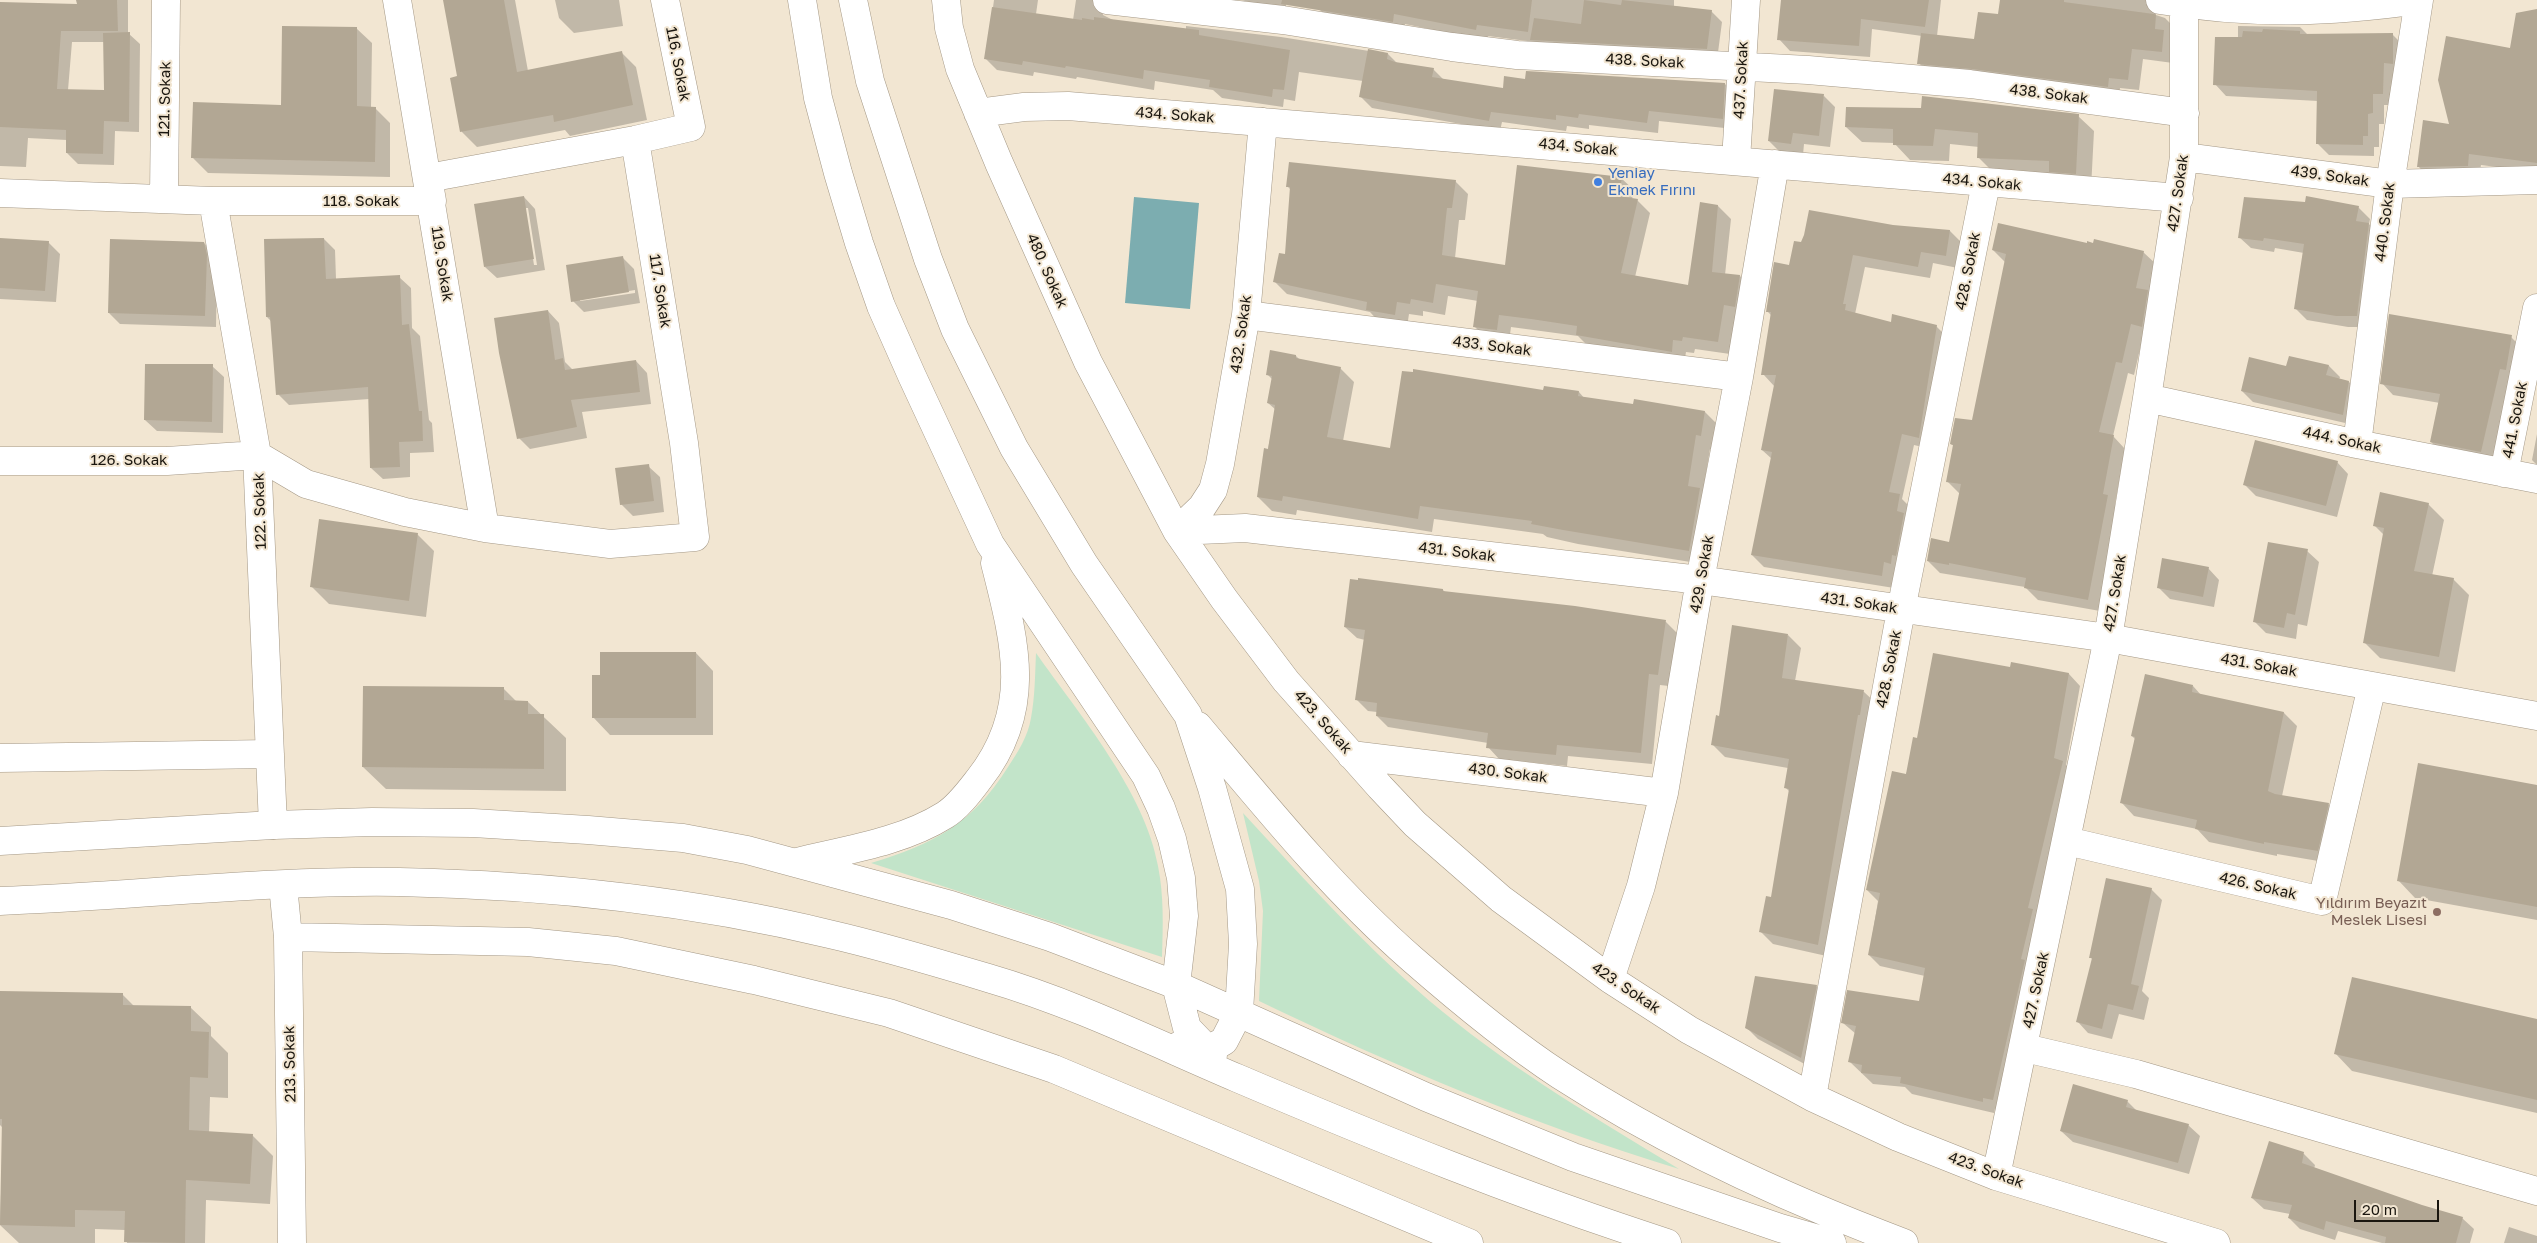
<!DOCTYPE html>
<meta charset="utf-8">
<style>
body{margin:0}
#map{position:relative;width:2537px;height:1243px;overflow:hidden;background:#f2e6d2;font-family:"Golos Text",sans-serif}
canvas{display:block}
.scale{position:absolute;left:2354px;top:1200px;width:85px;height:22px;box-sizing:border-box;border:2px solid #1a160f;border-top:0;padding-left:6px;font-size:15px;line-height:18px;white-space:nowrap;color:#1a160f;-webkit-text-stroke:4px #f2e6d2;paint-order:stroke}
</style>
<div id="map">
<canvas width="2537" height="1243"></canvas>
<div class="scale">20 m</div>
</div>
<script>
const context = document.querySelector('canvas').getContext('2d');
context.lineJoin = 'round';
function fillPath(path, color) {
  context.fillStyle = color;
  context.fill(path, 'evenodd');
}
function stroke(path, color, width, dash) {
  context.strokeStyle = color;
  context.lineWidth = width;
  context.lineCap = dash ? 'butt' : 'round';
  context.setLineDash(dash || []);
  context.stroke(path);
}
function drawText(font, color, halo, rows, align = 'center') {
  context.font = font + ' "Golos Text",sans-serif';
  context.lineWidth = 4;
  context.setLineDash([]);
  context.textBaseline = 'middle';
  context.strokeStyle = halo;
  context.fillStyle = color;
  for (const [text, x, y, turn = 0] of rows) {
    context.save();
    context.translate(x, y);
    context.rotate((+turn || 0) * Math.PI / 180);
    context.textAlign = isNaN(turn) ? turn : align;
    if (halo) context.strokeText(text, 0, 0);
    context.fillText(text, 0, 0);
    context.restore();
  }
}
fillPath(new Path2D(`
 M1036 653C1079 714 1145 792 1158 866 1164 896 1163 926 1162 957L871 863C934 844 972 824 1008 767 1018 752 1028 736 1031 718 1035 697 1035 675 1036 653Z
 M1243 813C1307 882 1370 952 1443 1012 1516 1072 1599 1120 1679 1169 1534 1125 1396 1067 1259 1001L1263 911 1259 881Z`), '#c2e4c9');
fillPath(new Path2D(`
 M1134 197 1199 203 1190 309 1125 303Z`), '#7cadb0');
fillPath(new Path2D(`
 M78 0H128V33L140 44 139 132 115 131 114 165 78 164 67 153V140L28 138 26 167 0 166V3L78 6ZM72 42H105L106 92 68 90Z
 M444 0H515L528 71 621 52 636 67 647 120 570 136 565 130 477 147 462 132 452 79 459 77Z
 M555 0H619L623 26 574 33 559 18Z
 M994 0H1038L1036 14 1073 20 1076 0H1108L1102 10 1103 15 1113 20 1186 29V26L1281 37 1388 54 1398 64 1433 69 1444 80 1504 89 1526 80 1725 84 1736 95 1734 129 1659 121 1658 133 1589 125V129L1567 126 1566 131 1502 122 1500 131 1372 108 1361 97 1363 81 1299 72 1295 101 1284 99 1283 107 1222 98 1213 90 1155 81 1154 90 1077 77 1076 79 1034 72 1033 76 997 70 986 59Z
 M1241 0H1287L1285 11Z
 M1320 0H1674V6L1711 11 1722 22 1717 60 1535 42 1488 36 1487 41 1405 24 1404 32 1330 20 1319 9Z
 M1782 0H1941L1937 36 1975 40 1999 16 2001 0H2161L2156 9V15L2165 18 2176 29 2173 63 2143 59 2139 90 2120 88 2119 98 1930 75 1919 63 1922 36 1872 29 1870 57 1790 51 1779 39Z
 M2537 10V172L2481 165 2479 177 2429 178 2418 166 2511 49Z
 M2238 26 2300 27 2308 35 2392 34 2404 46 2394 105H2384V124H2379V147H2374V156L2329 155 2318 144V101L2226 96 2215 84 2238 39Z
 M356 28 372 43 371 108H375L390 123V177L208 173 193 158 283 106Z
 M1824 96 1835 107 1830 147 1804 144 1803 155 1780 152 1769 141Z
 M2078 116 2094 131 2091 189 1994 173 1978 157 1979 147 1950 144 1949 161 1910 160 1894 143 1862 142 1846 127Z
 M1621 178 1634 190 1632 199 1637 200 1650 213 1635 277 1689 286 1701 204 1718 206 1731 219 1725 275 1740 276 1752 289 1730 354 1695 349 1694 353 1686 352 1684 364 1590 348 1578 336 1511 327 1509 342 1487 339 1475 327 1478 301 1448 296 1445 315 1423 311V316L1409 314 1407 327 1380 323 1370 312 1287 294 1275 282 1286 256 1291 190 1287 186 1455 181 1468 194 1465 220H1459L1455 258 1506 267Z
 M524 197 535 209 545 270 497 278 485 267ZM525 208H528L537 265H534Z
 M2358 207 2370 219 2369 224 2380 236 2369 327H2348L2307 320 2295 308 2304 253 2275 248 2274 252 2251 248 2239 237Z
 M1893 227 1950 231 1962 243 1958 268 1933 263 1930 278 1865 267 1855 314 1892 323 1936 326 1948 338 1931 449 1914 445 1902 499 1911 508 1894 588 1764 567 1752 555 1772 459 1762 450 1775 387 1763 374 1772 316 1767 311 1802 244Z
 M0 239 48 242 60 254 56 302 0 299Z
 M324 239 335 250 336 279 399 277 411 288 412 328 420 336 429 420 432 423 434 452 410 453V477L383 479 371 468 369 399 289 405 278 394 272 322 267 317Z
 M204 243 215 254 217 267 216 327 120 324 109 313Z
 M2088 245 2143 252 2156 264 2149 294 2159 304 2154 338 2143 336 2134 375 2128 373 2113 436 2125 449 2115 504 2120 509 2100 611 2038 600 2025 587 1940 573 1928 561 1950 543 1960 494 1947 481 1954 446 1951 444 1973 422 2005 262 1993 250Z
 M623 258 634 269 640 303 584 312 573 301ZM635 290V293L580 301V299Z
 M548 311 559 323 565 362 573 370 636 361 647 373 651 404 582 412 587 438 530 449 519 438Z
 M2511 337 2522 348 2511 380 2492 463 2442 453 2431 442 2440 403 2393 395 2382 383Z
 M1296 356 1300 360 1340 368 1354 382 1343 441 1391 450 1544 392H1579L1585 399 1705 412 1719 426 1715 449H1710L1703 492 1713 503 1703 564 1578 544 1547 537 1543 534 1434 519 1432 532 1297 510 1296 515 1272 511 1258 497 1276 410 1268 403 1273 380 1267 374Z
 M212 366 224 377 223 433 157 431 145 420Z
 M2329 366 2340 377 2339 380 2349 382 2360 393 2354 425 2253 402 2242 391 2287 367Z
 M2537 434V465L2532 460Z
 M2337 462 2348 474 2337 517 2256 496 2245 485Z
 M648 466 660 477 664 512 633 516 621 504Z
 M2428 504 2444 520 2432 576 2453 579 2469 595 2455 672 2380 658 2364 642 2384 535 2374 525Z
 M417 534 434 551 426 617 329 604 312 587Z
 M2307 551 2319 562 2307 626 2298 624 2296 639 2266 633 2255 622Z
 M2208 568 2219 580 2214 607 2170 599 2158 587Z
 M1443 590 1446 593 1666 622 1677 633 1669 686 1660 685 1652 764 1568 756 1567 766 1499 759 1488 747V743L1388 727 1377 716V712L1368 711 1356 699 1365 640 1357 638 1345 627Z
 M1788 635 1801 648 1795 681 1864 692 1877 704 1831 957 1773 944 1760 931 1772 899 1790 792 1785 787 1788 768 1725 757 1712 744 1720 717Z
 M696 653 713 671V735H610L593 717 601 677Z
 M2012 663 2069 674 2080 686 2066 765 2074 773 2005 1111 1995 1109 1994 1113 1912 1094 1905 1087 1873 1084 1850 1062 1856 1034 1843 1023 1920 1003 1925 976 1880 966 1869 955 1878 901 1867 890 1918 739 2011 669Z
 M2193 686 2201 695 2284 713 2297 726 2282 796 2328 804 2341 817 2330 863 2277 854V856L2209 842 2197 829 2134 816 2122 803 2135 739 2132 736Z
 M503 688 517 702H528L566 738V791L386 789 363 767Z
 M2537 786V920L2415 898 2398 880Z
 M2151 889 2162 900 2142 991 2149 998 2144 1020 2119 1014 2112 1039 2088 1033 2078 1022 2093 960 2090 957Z
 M1816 986 1827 998 1812 1068 1758 1039 1746 1027Z
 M0 992 122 994 134 1006 190 1007 211 1027V1036L228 1053V1098L210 1097 209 1133 253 1136 273 1156 270 1204 206 1200 205 1243H127L125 1230 95 1229V1243H19L0 1225 3 1128 0 1125Z
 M2537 1020V1113L2352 1071 2335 1053Z
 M2127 1101 2138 1112 2188 1125 2200 1136 2189 1174 2073 1142 2061 1131Z
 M2270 1142 2304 1154 2315 1165 2314 1169 2422 1206 2462 1218 2474 1229 2470 1243H2382L2338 1231 2335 1240 2300 1229 2289 1218 2290 1214 2264 1209 2252 1198Z
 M2509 1227 2537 1236V1243H2504Z`), '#0003');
fillPath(new Path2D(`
 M76 0H117L118 31H61L57 89 104 90 103 33 130 32 129 122 104 121 103 154 66 153V130L0 127V2L77 4Z
 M443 0H504L517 72 622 51 633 105 554 122 553 115 460 132 450 78 457 76Z
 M1282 0H1532L1528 32 1477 25 1476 30 1394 14 1393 22 1281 4Z
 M1584 0 1621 5 1622 0 1712 10 1707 49 1530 40 1534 18 1581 24Z
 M1781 0H1929L1925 27 1861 19 1859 46 1777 40Z
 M2000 0H2064V2L2154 14 2156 15 2155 29 2164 30 2162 52 2132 49 2128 80 2109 78 2108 87 1972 69 1917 64 1921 33 1974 39 1978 12 1998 14Z
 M992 7 1082 20V18L1094 20V17L1199 30V35L1290 50 1284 90 1273 89 1272 97 1209 87 1210 80 1144 70 1143 79 1066 66 1065 68 1023 61 1022 65 984 59Z
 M2537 9V163L2469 154 2468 166 2417 167 2423 120 2449 124 2438 80 2446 36 2510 48 2516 13Z
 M282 26 357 27V106L376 107 375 162 191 158 193 102 281 105Z
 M2263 29 2300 31V34L2393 33V64L2384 63 2383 94H2373V113L2368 114V136H2363V145L2316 144 2317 91 2213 85 2215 37H2242L2243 31 2262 32Z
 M1368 49 1388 53 1387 59 1395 62 1434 68 1432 77 1503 88 1504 76 1525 79 1526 71 1725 83 1723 119 1649 111 1647 123 1579 114 1578 118 1556 115V120L1491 112 1489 121 1387 103 1359 97Z
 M1774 89 1824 94 1819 136 1793 133 1791 144 1768 141Z
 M1922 96 2079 114 2076 174 2049 172V161L1977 158 1978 133 1935 129 1933 146 1893 145V129L1845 127 1846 107 1921 108Z
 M1289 162 1456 180 1452 208H1447L1442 255 1505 265 1517 165 1622 177 1619 196 1638 199 1621 273 1688 285 1700 202 1718 205 1712 272 1740 275 1735 307 1724 305 1718 342 1683 337 1682 341 1673 340 1672 352 1576 335 1577 326 1531 319 1499 315 1497 330 1473 327 1478 291 1436 284 1433 303 1411 299 1410 304 1397 302 1395 315 1366 310 1367 302 1273 282 1279 253 1285 254 1290 187H1286Z
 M524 196 534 259 484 267 474 204Z
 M2306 196 2359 206 2356 221 2369 223 2357 316H2336L2294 309 2304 244 2264 238 2263 241 2238 238 2244 197 2305 202Z
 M1809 210 1893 225 1950 230 1946 256 1921 252 1918 267 1853 255 1843 304H1846L1845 310 1891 322 1892 314 1937 325 1919 438 1902 434 1889 492 1900 494 1897 511 1904 513 1896 556 1892 555 1891 564 1884 562 1882 576 1751 555 1772 452 1761 450 1776 375H1761L1771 312H1766L1774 262 1789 265 1794 241 1801 242 1804 235Z
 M1998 223 2087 243V241L2093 243 2094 239 2144 251 2136 288 2148 290 2142 327 2131 324 2122 363 2116 362 2099 432 2114 435 2103 494 2108 495 2088 600 2024 588 2026 578 1949 563V565L1927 561 1931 538 1949 542 1961 484 1946 482 1953 445 1950 444 1955 418 1972 420 2006 254 1992 250Z
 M0 238 49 241 45 291 0 288Z
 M324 238 326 279 400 275 402 325 409 324 419 411H422L423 441 399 442 400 467 370 468 368 387 276 395 270 317H266L264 239Z
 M110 239 204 242 207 255 205 316 108 313Z
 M623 256 629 292 571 302 566 265Z
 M548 310 555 360 563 358 565 370 636 360 640 392 571 400 577 427 517 439 499 353 494 318Z
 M2389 314 2512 335 2506 370 2500 369 2481 452 2430 442 2440 394 2380 384Z
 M1270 350 1296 355V358L1341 367 1327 437 1390 448 1402 371 1413 372V369L1543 390 1544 386 1579 391 1578 396 1633 404 1634 399 1705 411 1701 436 1696 435 1688 486 1700 488 1689 551 1563 530 1531 524 1532 521 1420 506 1418 519 1283 496 1282 501 1257 497 1264 448 1268 449 1275 405 1267 403 1272 376 1266 375Z
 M2289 356 2329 365 2326 375 2349 381 2343 415 2241 391 2249 357 2286 366Z
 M145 364H213L212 422 144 420Z
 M2255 440 2338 461 2326 506 2243 485Z
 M649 464 654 501 620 505 615 468Z
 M2380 492 2429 503 2414 571 2454 578 2439 657 2363 643 2384 528 2373 526Z
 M319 519 418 533 409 601 310 587Z
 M2268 542 2308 549 2295 615 2287 613 2284 628 2253 622Z
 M2162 558 2209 567 2203 597 2157 588Z
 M1358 578 1443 589V591L1575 606 1666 620 1658 675 1649 674 1641 753 1557 745 1556 755 1486 748 1488 733 1376 716 1377 703 1355 700 1365 630 1344 627 1350 579 1358 580Z
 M1732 625 1788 634 1782 678 1864 690 1860 715H1858L1818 945 1759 932 1766 896 1771 897 1789 789 1784 788 1789 759 1711 745 1716 715 1719 716Z
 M600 652H696V718H592V675H600Z
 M1933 653 2010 667 2011 662 2069 673 2054 758 2063 761 2028 908 2033 909 2021 959 2025 960 1993 1100 1983 1098V1102L1900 1083 1901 1077 1861 1073 1862 1065 1848 1062 1856 1026 1841 1023 1847 990 1919 1001 1925 968 1868 955 1880 893 1866 890 1892 771 1906 774 1913 737 1917 738Z
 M2145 674 2193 685 2192 692 2284 712 2268 791 2275 794 2329 803 2318 851 2264 842V844L2195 829 2197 820 2120 803 2135 737 2131 736Z
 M363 686 504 687V700L528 701V714H544V769L362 767Z
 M2418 763 2537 785V907L2397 881Z
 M2106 878 2152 888 2131 984 2139 986 2133 1010 2108 1004 2102 1029 2076 1022 2092 958H2089Z
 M1755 976 1817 985 1801 1058 1745 1028Z
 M2352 977 2537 1019V1100L2334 1054Z
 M0 991 123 993V1005L191 1006V1031L209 1032 208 1078 190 1077 189 1130 253 1134 250 1184 186 1180 185 1243 124 1242 125 1211 75 1210V1227L0 1225 2 1119H0Z
 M2073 1084 2128 1100 2126 1107 2189 1124 2178 1163 2060 1131Z
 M2269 1141 2304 1152 2302 1163 2422 1205 2463 1217 2456 1243H2385L2386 1237 2326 1221 2324 1230 2288 1218 2292 1205 2251 1198Z`), '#b2a794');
const minor = new Path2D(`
 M397 0 485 528
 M946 0 949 28 960 69 999 163 1088 362 1177 531 1224 599 1286 681 1380 787 1415 824 1501 899 1610 979 1689 1030 1812 1097 1898 1137 1996 1176 2216 1243
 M1107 0 1283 20 1452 47 1517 55 1808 70 1970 84 2185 113
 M2160 0C2251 15 2329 13 2419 0
 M978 113 1024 107 1068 106 2179 198
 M2184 157 2390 184 2537 180
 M1736 160 1746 0
 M0 193 213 201H432L428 178 635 140 691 127 665 0
 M164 198 166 0
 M213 201 257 455 273 825
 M1246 315 1739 377
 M2147 398 2357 444 2537 479
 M2357 444 2390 184 2419 0
 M0 461H167L257 455 306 484 405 512 485 528 610 544 695 537 684 443 635 140
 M2504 473 2537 308
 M1177 531 1245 528 1700 580 2108 638 2537 716
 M1177 531 1202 507 1213 490 1220 464 1246 315 1263 122
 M1351 755 1664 793
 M0 758 270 754
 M2067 841 2322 901 2372 686
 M283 885 288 937 292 1243
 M288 937 528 942 616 951 754 980 889 1013 1054 1069 1469 1243
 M1610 979 1641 886 1664 793 1700 580 1739 377 1775 164
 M2025 1048 2136 1074 2537 1191
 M1812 1097 1901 610 1986 183
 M1996 1176 2108 638 2147 398 2184 157V4`);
const highway = new Path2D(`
 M802 0 818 98 838 173 859 243 881 306 912 376 990 544 1146 776 1161 808 1172 839 1181 878 1184 916 1176 985 1187 1028 1213 1055
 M853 0 870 81 928 259 955 329 1014 448 1084 564 1188 715 1212 788 1240 889 1243 944 1239 1012 1224 1041 1208 1050 1178 1046
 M1198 726C1266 807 1333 890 1412 959 1459 1000 1508 1041 1560 1075 1667 1144 1784 1198 1904 1243
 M0 841 273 825 372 822 473 823 588 830 683 838 747 850 951 905 1050 937 1176 985 1426 1097 1573 1157 1780 1228 1832 1243
 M797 862C846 850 902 842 945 815 958 807 969 792 979 779 1034 709 1015 642 995 563
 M0 901C133 896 266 880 399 882 542 885 689 900 829 934 882 946 935 962 988 978 1074 1003 1155 1043 1237 1078 1378 1138 1521 1196 1667 1243`);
stroke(minor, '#a49886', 29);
stroke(highway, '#a49886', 29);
stroke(minor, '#fff', 28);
stroke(highway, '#fff', 28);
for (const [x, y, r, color] of [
 [1598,182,5,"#3f7fe0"],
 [2437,912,5,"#8d6e63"]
]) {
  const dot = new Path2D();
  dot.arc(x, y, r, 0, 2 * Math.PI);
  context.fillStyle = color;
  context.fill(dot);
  stroke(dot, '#f2e6d2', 2);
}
drawText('15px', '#1a160f', '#f2e6d2', [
 ["438. Sokak",1645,61,3],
 ["116. Sokak",678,64,79],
 ["437. Sokak",1741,80,-87],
 ["438. Sokak",2049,94,7],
 ["121. Sokak",165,99,-89],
 ["434. Sokak",1175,115,4],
 ["434. Sokak",1578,147,5],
 ["439. Sokak",2330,176,8],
 ["434. Sokak",1982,182,5],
 ["427. Sokak",2178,193,-82],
 ["118. Sokak",361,201],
 ["440. Sokak",2385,222,-83],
 ["119. Sokak",442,264,81],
 ["480. Sokak",1047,271,66],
 ["428. Sokak",1968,271,-79],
 ["117. Sokak",660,291,81],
 ["432. Sokak",1241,334,-82],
 ["433. Sokak",1492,346,7],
 ["441. Sokak",2515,420,-79],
 ["444. Sokak",2342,440,12],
 ["126. Sokak",129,460],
 ["122. Sokak",260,511,-92],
 ["431. Sokak",1457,552,7],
 ["429. Sokak",1702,574,-80],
 ["427. Sokak",2115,593,-81],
 ["431. Sokak",1859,603,8],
 ["431. Sokak",2259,665,10],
 ["428. Sokak",1889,669,-79],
 ["423. Sokak",1323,722,49],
 ["430. Sokak",1508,773,7],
 ["426. Sokak",2258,886,13],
 ["423. Sokak",1626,988,34],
 ["427. Sokak",2036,990,-78],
 ["213. Sokak",290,1064,-91],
 ["423. Sokak",1986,1170,20]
]);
drawText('15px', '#366cbe', '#f2e6d2', [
 ["Yeniay",1608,173],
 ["Ekmek Fırını",1608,190]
], 'left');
drawText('15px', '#785e54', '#f2e6d2', [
 ["Yıldırım Beyazıt",2427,903],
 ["Meslek Lisesi",2427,920]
], 'right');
</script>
